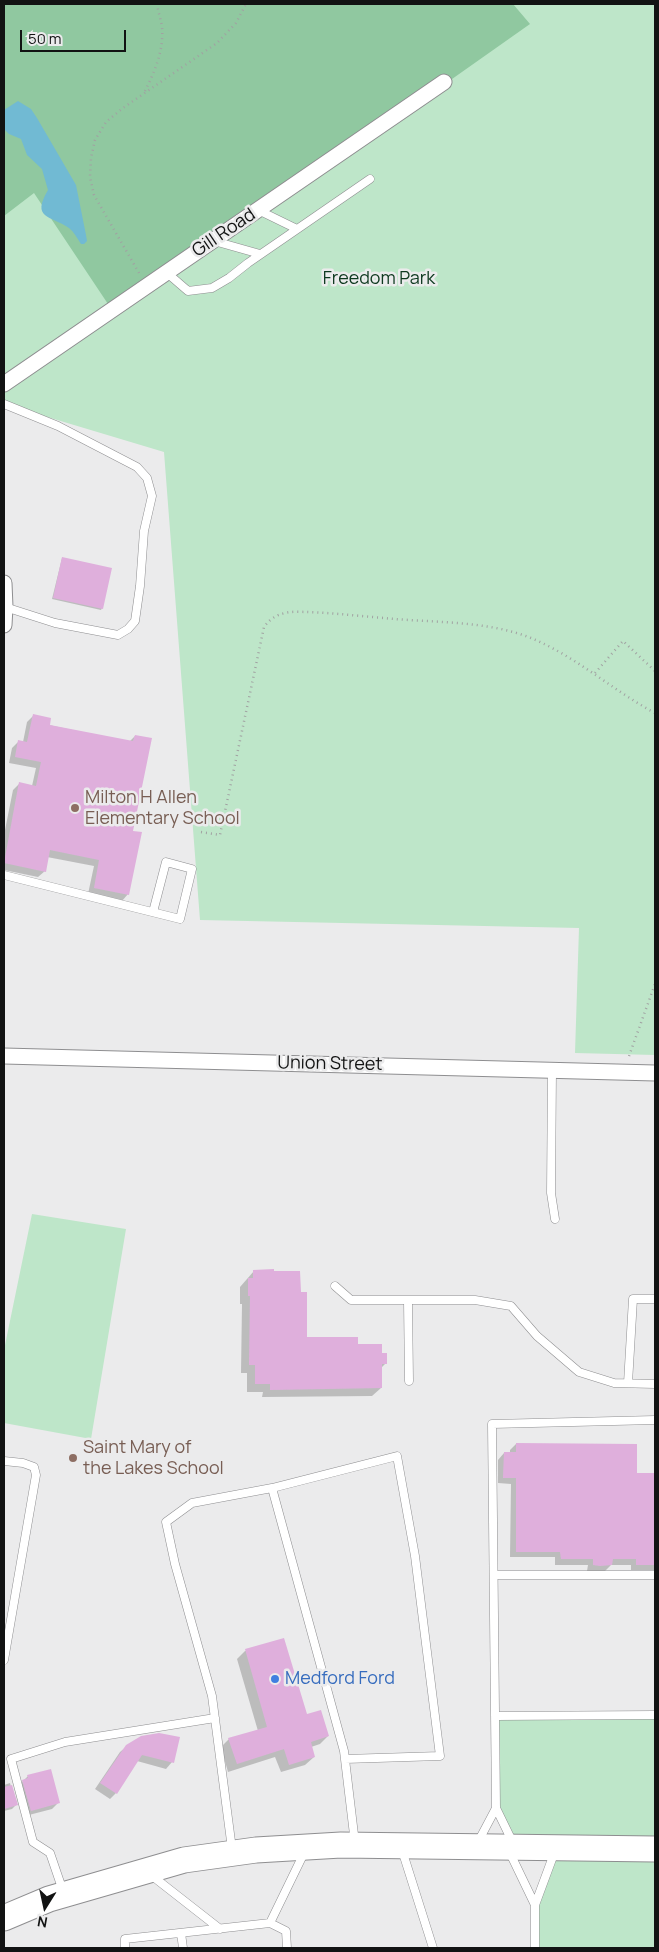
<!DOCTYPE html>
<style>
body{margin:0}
#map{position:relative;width:659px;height:1952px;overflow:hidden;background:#ebebec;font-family:Manrope,sans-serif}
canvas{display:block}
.frame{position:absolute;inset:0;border:5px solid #121313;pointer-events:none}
.north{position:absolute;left:20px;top:1882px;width:50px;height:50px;-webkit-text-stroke:4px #ebebec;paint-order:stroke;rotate:190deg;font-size:14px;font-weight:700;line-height:20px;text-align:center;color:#121313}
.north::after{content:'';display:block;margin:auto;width:18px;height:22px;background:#121313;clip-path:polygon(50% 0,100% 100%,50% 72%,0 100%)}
.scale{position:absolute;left:20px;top:30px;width:106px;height:22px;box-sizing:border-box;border:2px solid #121313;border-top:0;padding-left:6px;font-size:15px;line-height:18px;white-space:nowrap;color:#121313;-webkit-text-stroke:4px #ebebec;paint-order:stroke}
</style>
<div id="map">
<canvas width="659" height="1952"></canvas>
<div class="frame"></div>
<div class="north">N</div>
<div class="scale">50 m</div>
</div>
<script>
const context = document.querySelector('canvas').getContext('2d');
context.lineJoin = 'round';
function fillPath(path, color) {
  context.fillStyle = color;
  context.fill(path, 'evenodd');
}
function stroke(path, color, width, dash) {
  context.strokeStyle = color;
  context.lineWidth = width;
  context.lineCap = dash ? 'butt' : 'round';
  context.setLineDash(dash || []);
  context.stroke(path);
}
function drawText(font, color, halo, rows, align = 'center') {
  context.font = font + ' Manrope,sans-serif';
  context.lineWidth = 5;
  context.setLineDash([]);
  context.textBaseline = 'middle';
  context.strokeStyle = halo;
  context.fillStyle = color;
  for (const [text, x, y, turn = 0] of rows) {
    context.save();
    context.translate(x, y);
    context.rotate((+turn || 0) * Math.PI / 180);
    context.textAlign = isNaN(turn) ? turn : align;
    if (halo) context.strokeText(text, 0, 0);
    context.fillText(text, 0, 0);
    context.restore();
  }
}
fillPath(new Path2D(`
 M4 4H655V1055L575 1053 579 928 200 920 164 452 4 404Z
 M32 1214 126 1229 91 1439 4 1423V1350Z
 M655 1715V1948H535V1905L556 1848 515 1847 496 1808 495 1716Z`), '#bee6c9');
fillPath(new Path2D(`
 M4 4H122L126 5 127 4H513L530 24 116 316 34 193 4 216Z`), '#90c8a0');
fillPath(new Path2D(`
 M18 101 31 109 37 118 76 185 86 235 87 241 84 244H81C77 238 74 232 69 228 50 215 31 219 48 190L42 169 27 155 21 139 9 134 4 129V110Z`), '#71bad3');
fillPath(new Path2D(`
 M62 558 102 608 101 610 52 599Z
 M33 716 49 725 129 742 135 736 128 894 122 901 88 894 94 866 47 857 45 871 38 877 4 870V835L13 790 19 784 32 786 36 768 9 763 12 748 19 741 23 742 27 722Z
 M254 1271 299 1294 306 1338 357 1345 380 1354 386 1363 380 1369 381 1388 372 1396 262 1397 263 1392H247V1373H241L242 1304H240V1287Z
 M516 1444 636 1474H655V1570H631V1565H611L605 1571 593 1572 587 1571 588 1565H555V1557H510L511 1484 498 1483V1460L504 1453H510V1450Z
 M283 1639 306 1716 328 1736 320 1744 311 1747 314 1757 305 1765 281 1772 275 1757 228 1772 221 1747 229 1739 258 1731 237 1659 245 1651Z
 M127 1746 172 1762 166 1769 137 1761 116 1793 110 1799 95 1789 120 1752Z
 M28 1776 58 1803 52 1809 25 1816 17 1787Z
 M10 1783 16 1805 12 1809 4 1811V1785Z`), '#0003');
fillPath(new Path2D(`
 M62 557 112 568 103 609 53 598Z
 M33 714 51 718 50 725 133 741 135 735 152 738 133 831 142 832 129 895 94 888 99 860 50 850 46 872 4 863 19 782 36 786 41 762 15 757 18 740 27 742Z
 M274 1269V1271H300L301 1292H307V1337H358V1344H382V1353H387V1364H382V1388L270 1390V1384H255V1365H249L250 1296H248V1278H253V1270Z
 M516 1443 637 1444V1473H655V1565H636V1559H613L612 1565 600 1566 593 1565V1559H561L560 1552H516V1478H503L504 1452H516Z
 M284 1638 307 1714 321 1710 329 1736 311 1742 315 1757 289 1765 284 1749 237 1764 228 1738 267 1727 245 1649Z
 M159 1733 180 1737 174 1763 142 1755 117 1794 100 1783 126 1745 141 1736Z
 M51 1769 60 1803 31 1811 22 1780 28 1778 27 1775Z
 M12 1785 18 1805 4 1809V1787Z`), '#dfafdc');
const service = new Path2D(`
 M258 210 297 229
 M214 241 260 254
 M166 272 188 291 212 288 229 278 248 263 370 179
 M4 404 58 426 137 467 147 478 152 496 144 531 140 586 135 621 128 629 118 635 55 623 5 607
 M4 875 180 919 192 869 166 862 153 912
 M552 1070 551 1193 555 1219
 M335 1286 351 1300H475L511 1306 537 1336 579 1372 614 1383 655 1384
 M408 1301 409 1381
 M628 1383 633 1299H655
 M4 1461 23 1463 34 1467 36 1475 4 1660
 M272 1488 397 1456 415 1556 440 1756 345 1759
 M494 1575H655
 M495 1716 655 1715
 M478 1842 496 1808
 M513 1843 496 1808 492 1424 655 1420
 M232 1849 212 1696 175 1564 166 1522 192 1503 272 1488 344 1751 355 1843
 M402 1850 433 1948
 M509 1851 535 1905
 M151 1875 220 1929
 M63 1891 50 1853 33 1842 11 1759 65 1742 215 1718
 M270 1923 305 1851
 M181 1933 183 1948
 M125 1948V1939L270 1923 286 1931 287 1948
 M535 1948V1905L555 1851`);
const minor = new Path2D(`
 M4 384 444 82
 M4 583 5 607 4 625
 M4 1056 655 1073`);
const trunk = new Path2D(`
 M4 1918 49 1899 184 1860 256 1850 341 1845 655 1849`);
stroke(service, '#8e8e90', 9);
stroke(minor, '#8e8e90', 17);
stroke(trunk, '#8e8e90', 27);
stroke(new Path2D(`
 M145 91C155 71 164 50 162 27 161 19 158 12 157 4
 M139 273 94 195 90 177 91 158 95 140 106 122 123 108 217 43 236 23 246 4
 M595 673 623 641 655 671
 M201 832 220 835 264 627C270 619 276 615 285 613 293 611 301 612 308 612 334 613 359 616 384 618 432 623 486 620 531 638 577 657 612 690 655 713
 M629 1056 655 984`), '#a1a2a2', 2.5, [1, 4]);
stroke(service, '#fff', 8);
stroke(minor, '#fff', 15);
stroke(trunk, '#fff', 25);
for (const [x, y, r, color] of [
 [75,808,5,"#8d6e63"],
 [73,1458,5,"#8d6e63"],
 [275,1679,5,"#3f7fe0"]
]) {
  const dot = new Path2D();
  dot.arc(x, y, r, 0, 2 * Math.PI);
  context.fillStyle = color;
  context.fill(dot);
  stroke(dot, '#ebebec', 2);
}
drawText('18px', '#121313', '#ebebec', [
 ["Gill Road",224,233,-34],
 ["Union Street",330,1064,1]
]);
drawText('18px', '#0e391f', '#ebebec', [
 ["Freedom Park",379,279]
]);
drawText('18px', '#785e54', '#ebebec', [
 ["Milton H Allen",85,798],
 ["Elementary School",85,819],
 ["Saint Mary of",83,1448],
 ["the Lakes School",83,1469]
], 'left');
drawText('18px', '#366cbe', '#ebebec', [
 ["Medford Ford",285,1679]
], 'left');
</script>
